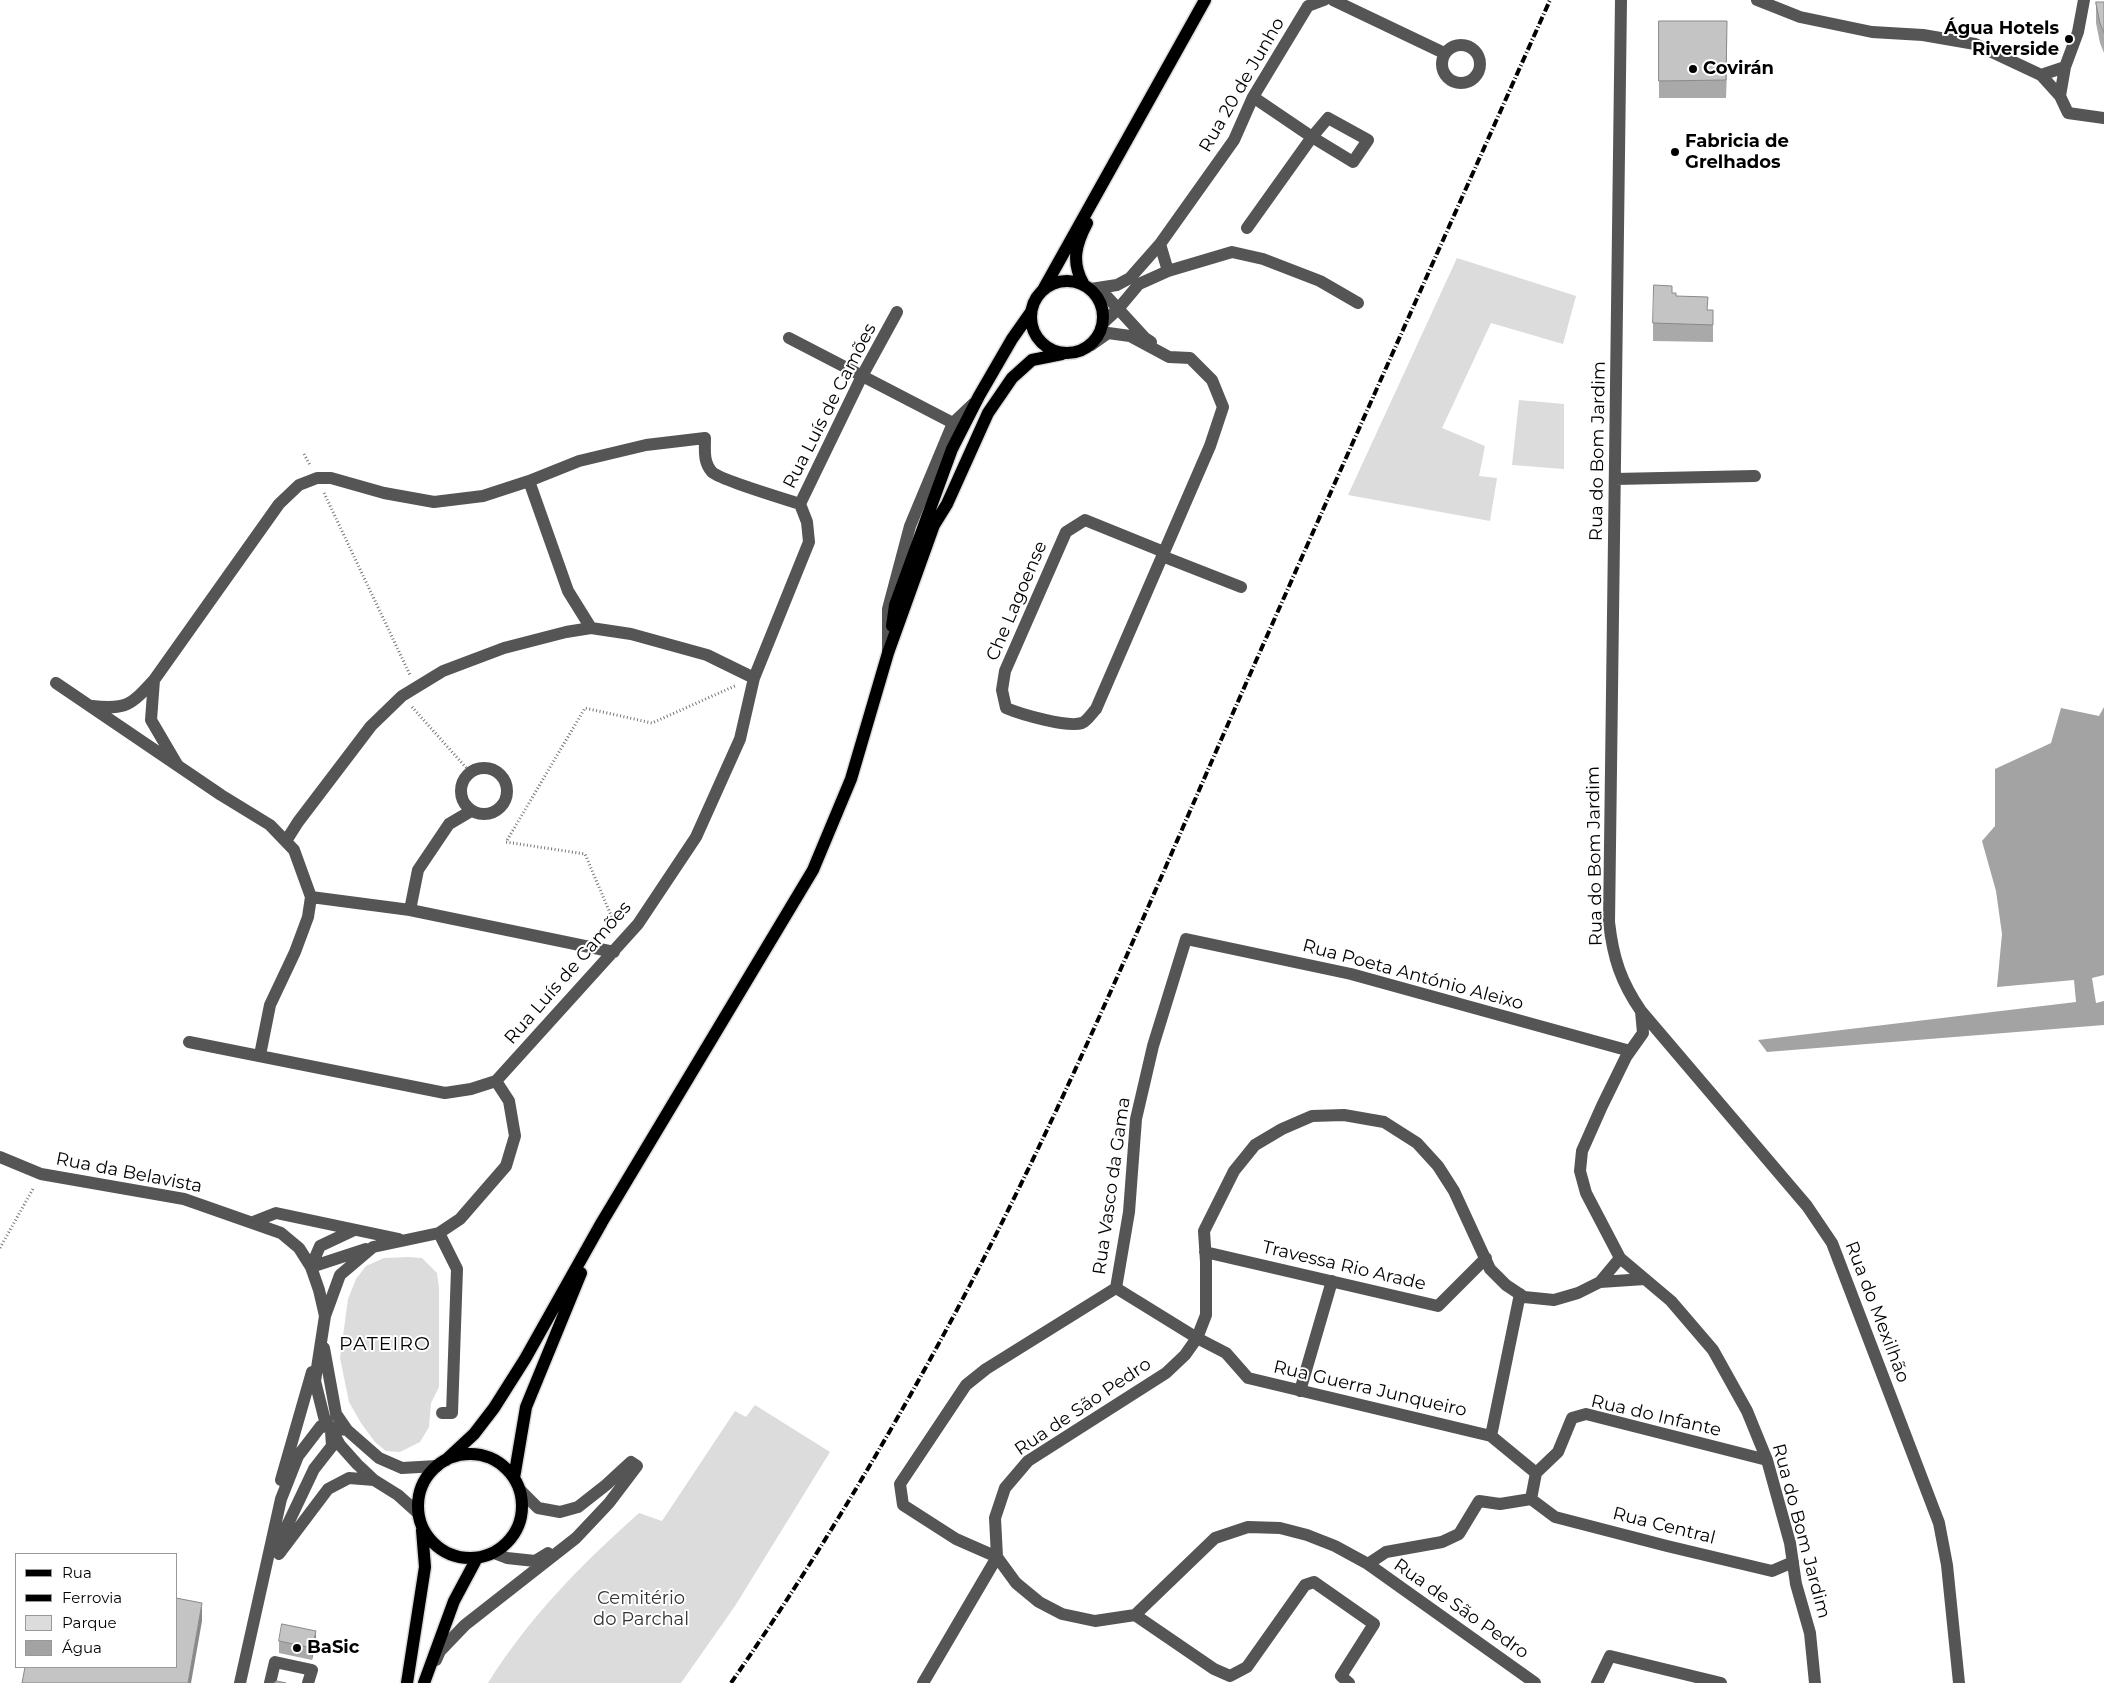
<!DOCTYPE html>
<meta charset="utf-8">
<style>
body{margin:0}
#map{position:relative;width:2104px;height:1683px;overflow:hidden;background:#fff;font-family:Montserrat,sans-serif}
canvas{display:block}
.legend{position:absolute;left:15px;top:1553px;width:162px;height:115px;box-sizing:border-box;background:#fff;border:1px solid #999;margin:0;padding:6px 9px;list-style:none;font-size:15px;color:#000}
.legend li{display:flex;align-items:center;gap:10px;height:25px}
.legend b{width:25px;border:1px solid #999}
</style>
<div id="map">
<canvas width="2104" height="1683"></canvas>
<ul class="legend">
<li><b style="height:6px;background:#000"></b>Rua</li>
<li><b style="height:6px;background:#000"></b>Ferrovia</li>
<li><b style="height:14px;background:#dcdcdc"></b>Parque</li>
<li><b style="height:14px;background:#a3a3a3"></b>Água</li>
</ul>
</div>
<script>
const context = document.querySelector('canvas').getContext('2d');
context.lineJoin = 'round';
function fillPath(path, color) {
  context.fillStyle = color;
  context.fill(path, 'evenodd');
}
function stroke(path, color, width, dash) {
  context.strokeStyle = color;
  context.lineWidth = width;
  context.lineCap = dash ? 'butt' : 'round';
  context.setLineDash(dash || []);
  context.stroke(path);
}
function drawText(font, color, halo, rows, align = 'center') {
  context.font = font + ' Montserrat,sans-serif';
  context.lineWidth = 4;
  context.setLineDash([]);
  context.textBaseline = 'middle';
  context.strokeStyle = halo;
  context.fillStyle = color;
  for (const [text, x, y, turn = 0] of rows) {
    context.save();
    context.translate(x, y);
    context.rotate((+turn || 0) * Math.PI / 180);
    context.textAlign = isNaN(turn) ? turn : align;
    if (halo) context.strokeText(text, 0, 0);
    context.fillText(text, 0, 0);
    context.restore();
  }
}
fillPath(new Path2D(`
 M1457 258 1576 296 1563 344 1491 323 1442 428 1485 446 1479 476 1497 478 1490 521 1348 495Z
 M1519 400 1564 404V469L1512 465Z
 M409 1257 422 1258 437 1273 439 1288V1387L431 1403 429 1427 420 1442 400 1452 386 1451 375 1442 361 1423 349 1402 340 1358 348 1299 356 1279 366 1266 384 1258Z
 M755 1405 830 1452 735 1606 681 1683H488C530 1616 581 1565 639 1513L662 1521 735 1411 746 1417Z`), '#dcdcdc');
fillPath(new Path2D(`
 M2104 707V975L2092 978 2096 1003 2104 1001V1025L1767 1052 1758 1040 2076 1002 2074 980 1997 987 2002 934 1996 891 1982 841 1995 826V769L2051 743 2061 708 2099 716Z`), '#a3a3a3');
const major = new Path2D(`
 M1031 317a36 36 0 1 1 72 0a36 36 0 1 1-72 0Z
 M1083 283C1071 262 1076 244 1087 223
 M1043 290 1205 0
 M892 626 895 605 952 449 979 396 1012 339 1031 312
 M418 1506a52 52 0 1 1 104 0a52 52 0 1 1-104 0Z
 M446 1460 474 1434 494 1408 525 1359 602 1222 813 870 851 779 888 653 934 525 947 504 988 413 1012 378 1032 360 1062 354
 M514 1478 526 1407 581 1273
 M407 1683 425 1567 422 1530
 M424 1683 454 1601 477 1558`);
stroke(major, '#dbdbdb', 15);
stroke(new Path2D(`
 M304 454 310 465
 M324 493 410 675
 M412 707 470 772
 M613 920 585 854 506 842 585 708 652 723 737 685
 M0 1248 34 1187`), '#777', 3, [1, 2.5]);
stroke(new Path2D(`
 M1333 0 1444 53
 M1621 0 1609 922C1613 958 1621 982 1641 1011L1807 1206 1832 1243 1939 1523 1947 1565 1959 1683
 M1757 0 1800 17 1872 32 1923 35 1975 44 2041 75 2065 67 2078 32 2084 0
 M1442 64a19 19 0 1 1 38 0a19 19 0 1 1-38 0Z
 M2041 75 2060 96 2068 113 2104 118
 M2060 96 2065 67
 M1247 228 1312 137 1328 118 1368 140 1353 162 1312 137 1253 97
 M1160 244 1168 271
 M1091 289 1117 285 1130 278 1160 244 1234 140 1253 97 1308 6 1324 0
 M1100 289 1145 338 1151 342
 M1104 322 1118 309 1139 284 1168 271 1232 252 1263 259 1320 281 1358 303
 M789 338 953 423
 M1091 345 1108 333 1130 336 1169 357 1190 358 1212 380 1223 407 1210 446 1096 709C1092 713 1087 721 1082 723 1068 728 1020 714 1006 708L1002 690 1005 671 1066 532 1085 520 1164 552
 M1615 479 1755 476
 M529 481 568 591 591 628
 M1162 556 1241 587
 M888 652V609L910 526 953 423 973 404
 M56 683 221 795 270 825 294 850 311 897 308 917 295 952 270 1005 260 1055
 M92 706C127 710 131 705 154 680
 M178 766 151 720 154 680 279 504 299 485 317 478H331L384 493 434 502 483 496 529 481 579 461 646 445 705 438C705 450 703 462 712 472 720 480 785 499 800 504
 M461 791a23 23 0 1 1 46 0a23 23 0 1 1-46 0Z
 M286 841 298 822 371 726 402 696 443 671 504 648 566 632 591 628 631 634 707 655 754 678
 M311 897 410 910 614 952
 M410 910 418 870 449 824 471 811
 M1641 1011 1643 1033 1626 1057 1602 1106 1582 1151 1580 1171 1586 1193 1620 1258 1671 1301 1713 1350 1747 1411 1767 1460 1790 1543 1796 1584 1810 1633 1815 1683
 M189 1042 445 1093 471 1089 496 1081 638 924 696 837 740 739 754 678 809 542 807 522 800 504 862 376 897 312
 M0 1157 41 1174 184 1199 281 1233 299 1248 311 1267 319 1290 325 1316 315 1381 324 1417 340 1445 357 1464 374 1480 398 1495 418 1513
 M253 1222 276 1213 399 1239
 M439 1233 457 1269 452 1413H442
 M1205 1252 1438 1306 1486 1258
 M311 1267 366 1249
 M311 1267 320 1246 354 1230
 M1600 1282 1645 1279
 M1116 1288 1197 1338 1226 1353 1248 1378 1491 1436 1536 1473
 M325 1316 340 1275 373 1247 439 1233 460 1219 506 1166 515 1136 509 1101 496 1081
 M324 1348 336 1414 347 1430 379 1458 402 1468 437 1466
 M1300 1391 1332 1281
 M1491 1436 1520 1294
 M1536 1473 1558 1452 1572 1418 1586 1414 1767 1460
 M281 1480 312 1372
 M1531 1499 1555 1517 1667 1546 1772 1571 1793 1562
 M1531 1499 1536 1473
 M276 1549 314 1469 332 1446 331 1431
 M494 1553 507 1558 535 1561 548 1553
 M279 1554 328 1489 349 1478 374 1480
 M1368 1564 1386 1552 1442 1542 1459 1534 1479 1501 1500 1504 1531 1499
 M1135 1615 1214 1669 1230 1676 1247 1667 1305 1585 1314 1582 1374 1624 1341 1676 1349 1683
 M436 1660 440 1651 465 1625 576 1538 609 1503 637 1466 631 1462 606 1485 578 1507 560 1512 538 1508 520 1490
 M240 1683 281 1499 298 1456 321 1426 347 1430
 M270 1683 275 1662 312 1670 308 1683
 M923 1683 997 1557 956 1539 903 1505 900 1484 966 1385 986 1369 1116 1288 1129 1212 1136 1119 1153 1046 1186 939 1351 974 1630 1051
 M1535 1683 1368 1564 1335 1546 1307 1535 1280 1528 1248 1527 1215 1538 1135 1615 1095 1621 1062 1614 1039 1602 1016 1583 997 1557 995 1518 1005 1488 1028 1461 1166 1373 1185 1355 1197 1338 1206 1315V1262L1204 1231 1234 1171 1255 1145 1282 1129 1312 1116 1344 1115 1384 1122 1417 1143 1438 1166 1454 1191 1490 1269 1506 1285 1524 1297 1554 1300 1578 1293 1600 1282 1620 1258
 M1597 1683 1610 1656 1721 1683`), '#555', 12);
stroke(major, '#000', 12);
stroke(new Path2D(`
 M731 1683C815 1562 891 1434 960 1304 1057 1121 1138 930 1221 740 1330 493 1440 247 1550 0`), '#000', 4, [8, 2.5, 1, 2.5]);
fillPath(new Path2D(`
 M2096 2H2104V53L2100 43 2096 23Z
 M1659 21 1727 39 1726 98H1659Z
 M1672 293 1676 296 1708 310H1713V342L1653 341V323Z
 M279 1641 316 1643 312 1660 279 1653Z`), '#a9a9a9');
fillPath(new Path2D(`
 M1727 21V39L1726 98V80Z
 M202 1603V1621L191 1683H188Z
 M316 1631V1643L312 1660V1648Z`), '#898989');
const building = new Path2D(`
 M2096 2H2104V33L2100 23Z
 M1659 21H1727L1726 80 1659 81Z
 M1654 285 1672 286V293H1676V296L1708 297 1707 310H1713V325L1653 323Z
 M176 1598 202 1603 188 1683H22L25 1667H176Z
 M282 1624 316 1631 312 1648 279 1641Z
 M277 1681 286 1683H274Z`);
fillPath(building, '#c4c4c4');
stroke(building, '#898989', 1);
for (const [x, y, r, color] of [
 [2069,39,5,"#000"],
 [1693,69,5,"#000"],
 [1675,152,5,"#000"],
 [297,1648,5,"#000"]
]) {
  const dot = new Path2D();
  dot.arc(x, y, r, 0, 2 * Math.PI);
  context.fillStyle = color;
  context.fill(dot);
  stroke(dot, '#fff', 2);
}
drawText('bold 18px', '#000', '#fff', [
 ["Água Hotels",2059,29,"right"],
 ["Riverside",2059,50,"right"],
 ["Covirán",1703,69],
 ["Fabricia de",1685,142],
 ["Grelhados",1685,163],
 ["BaSic",307,1648]
], 'left');
drawText('18px', '#000', '#fff', [
 ["Rua 20 de Junho",1242,85,-60],
 ["Rua Luís de Camões",830,406,-63],
 ["Rua do Bom Jardim",1598,451,-89],
 ["Che Lagoense",1017,601,-67],
 ["Rua do Bom Jardim",1595,856,-91],
 ["Rua Luís de Camões",568,973,-49],
 ["Rua Poeta António Aleixo",1413,975,15],
 ["Rua da Belavista",129,1173,11],
 ["Rua Vasco da Gama",1112,1186,-82],
 ["Travessa Rio Arade",1344,1266,13],
 ["Rua do Mexilhão",1877,1312,69],
 ["Rua Guerra Junqueiro",1370,1389,13],
 ["Rua de São Pedro",1083,1407,-34],
 ["Rua do Infante",1656,1416,13],
 ["Rua Central",1664,1526,14],
 ["Rua do Bom Jardim",1801,1531,75],
 ["Rua de São Pedro",1461,1609,35]
]);
drawText('18px', '#333', '#fff', [
 ["Cemitério",641,1599],
 ["do Parchal",641,1620]
]);
context.letterSpacing = '1px';
drawText('19px', '#000', '#fff', [
 ["PATEIRO",385,1344]
]);
context.letterSpacing = '0px';
</script>
